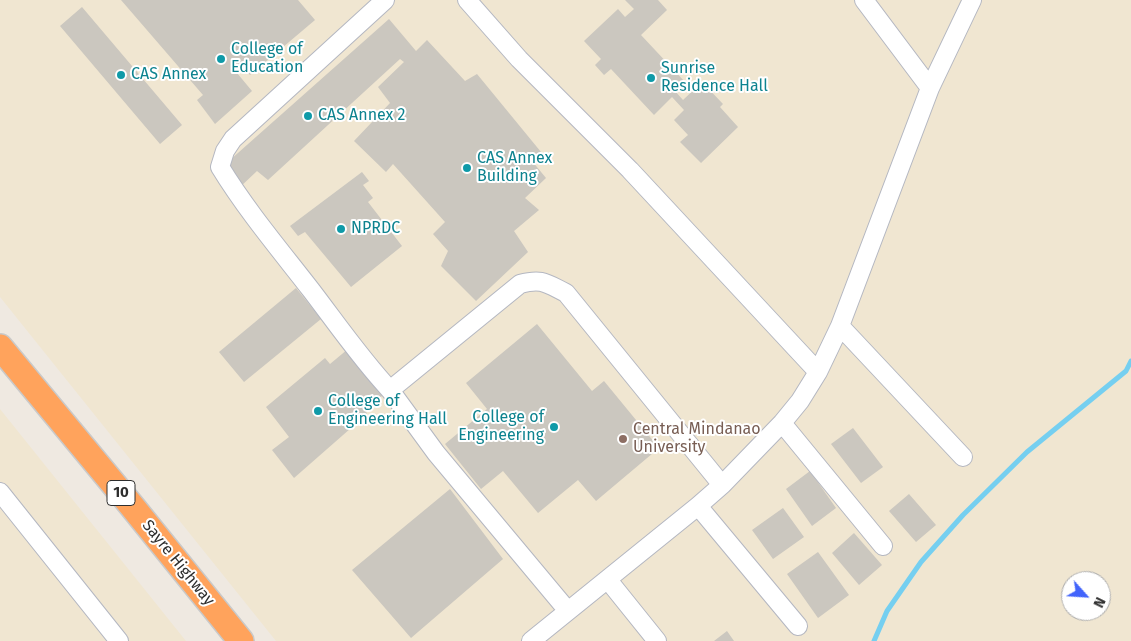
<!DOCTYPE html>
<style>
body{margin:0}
#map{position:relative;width:1131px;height:641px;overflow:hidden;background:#efe9e1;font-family:"Fira Sans",sans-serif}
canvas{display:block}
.north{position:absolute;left:1061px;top:571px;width:50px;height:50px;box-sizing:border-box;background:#fff;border:1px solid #ababab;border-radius:50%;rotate:116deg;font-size:14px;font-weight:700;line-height:20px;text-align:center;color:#2e2e2e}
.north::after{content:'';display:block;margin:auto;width:18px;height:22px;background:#4264fb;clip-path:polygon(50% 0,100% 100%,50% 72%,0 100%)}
</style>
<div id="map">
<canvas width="1131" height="641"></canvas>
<div class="north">N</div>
</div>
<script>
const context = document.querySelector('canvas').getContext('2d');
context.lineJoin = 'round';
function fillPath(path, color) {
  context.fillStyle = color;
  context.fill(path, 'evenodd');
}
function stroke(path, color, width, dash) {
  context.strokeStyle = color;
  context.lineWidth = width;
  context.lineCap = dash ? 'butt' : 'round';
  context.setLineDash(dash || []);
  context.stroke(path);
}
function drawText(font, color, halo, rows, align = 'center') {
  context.font = font + ' "Fira Sans",sans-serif';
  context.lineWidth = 4;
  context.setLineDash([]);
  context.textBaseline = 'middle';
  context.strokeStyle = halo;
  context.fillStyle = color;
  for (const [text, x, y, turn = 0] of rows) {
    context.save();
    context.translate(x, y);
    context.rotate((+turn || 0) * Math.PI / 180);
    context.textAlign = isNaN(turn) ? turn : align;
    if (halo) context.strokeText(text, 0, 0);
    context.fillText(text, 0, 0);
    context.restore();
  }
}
fillPath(new Path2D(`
 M0 0H1131V641H276L0 297ZM1071 581H1101V611H1071Z
 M0 409 186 641H0Z`), '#f0e6d1');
stroke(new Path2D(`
 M874 641 887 611 921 562 963 515 1027 452 1126 371 1131 361`), '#75cff0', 5);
fillPath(new Path2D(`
 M121 0H298L315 20 250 75 242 67 237 73 252 91 215 124 197 100 203 95Z
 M625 0H658L667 10 641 35 685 82 675 91 683 100 702 82 723 104 720 107 738 127 701 163 680 142 688 135 674 120 684 110 672 97 654 115 611 69 604 75 595 65 601 59 584 41 618 9 625 17 634 9Z
 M82 7 182 125 160 144 60 26Z
 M389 19 416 51 427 40 465 81 477 74 541 152 532 161 546 178 525 198 539 210 514 231 528 252 476 301 441 266 448 251 433 234 445 222 393 164 386 172 354 141 390 103 378 87 404 62 400 59 268 180 257 171 239 188 221 168Z
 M362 172 369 181 363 185 373 198 368 202 402 246 351 287 305 232 298 236 290 226Z
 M296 288 321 319 244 382 219 352Z
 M537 324 592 391 604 381 659 448 596 501 578 480 538 513 503 471 481 489 445 444 487 409 466 383Z
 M348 349 385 394 365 408 367 414 294 478 272 450 289 437 266 407 325 358 330 364Z
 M853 428 883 467 861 483 831 444Z
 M810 471 836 508 812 526 786 489Z
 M450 489 503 559 411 638 352 570Z
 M909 494 936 525 916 542 889 511Z
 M783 508 804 537 773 559 752 530Z
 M854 533 882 565 859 585 832 553Z
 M818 552 849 595 818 618 787 574Z
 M727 631 734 641H714Z`), '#cbc7bf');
const minor = new Path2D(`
 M385 0 233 139 225 151 220 167C247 211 280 250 311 290 337 324 361 359 390 390L520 284C542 278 546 283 566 293L722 485
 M467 0 519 59 630 170 818 372
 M864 0 930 88
 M840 326 963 457
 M390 390 436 453 568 611
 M782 423 883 546
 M0 492 119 641
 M698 506 798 626
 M608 580 657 641
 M531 641 698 506 722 485 782 423 800 401 818 372 840 326 930 88 972 0`);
const highway = new Path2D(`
 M0 347 131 505 241 641`);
stroke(minor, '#b4b7c1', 20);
stroke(highway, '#c9c9c9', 28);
stroke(minor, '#fff', 18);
stroke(highway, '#ffa35c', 25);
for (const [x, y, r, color] of [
 [221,59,5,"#0f9aa8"],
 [121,75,5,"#0f9aa8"],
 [651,78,5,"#0f9aa8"],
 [308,116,5,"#0f9aa8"],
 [467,168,5,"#0f9aa8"],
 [341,229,5,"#0f9aa8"],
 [318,411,5,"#0f9aa8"],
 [554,427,5,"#0f9aa8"],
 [623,439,5,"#8d6e63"]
]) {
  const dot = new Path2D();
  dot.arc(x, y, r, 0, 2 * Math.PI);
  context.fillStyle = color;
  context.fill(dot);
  stroke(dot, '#fff', 2);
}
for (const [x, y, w] of [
 [121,493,28]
]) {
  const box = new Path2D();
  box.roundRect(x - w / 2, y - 12.5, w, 25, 4);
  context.fillStyle = '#fff';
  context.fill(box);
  stroke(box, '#2e2e2e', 1);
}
drawText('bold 15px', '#2e2e2e', null, [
 ["10",121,493]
]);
drawText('16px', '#0d838f', '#fff', [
 ["College of",231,50],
 ["Education",231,68],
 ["Sunrise",661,69],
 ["Residence Hall",661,87],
 ["CAS Annex",131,75],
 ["CAS Annex 2",318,116],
 ["CAS Annex",477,159],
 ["Building",477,177],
 ["NPRDC",351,229],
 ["College of",328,402],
 ["Engineering Hall",328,420],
 ["College of",544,418,"right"],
 ["Engineering",544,436,"right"]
], 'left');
drawText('16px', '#785e54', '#fff', [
 ["Central Mindanao",633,430],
 ["University",633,448]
], 'left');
drawText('16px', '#2e2e2e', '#fff', [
 ["Sayre Highway",178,563,51]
]);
</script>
